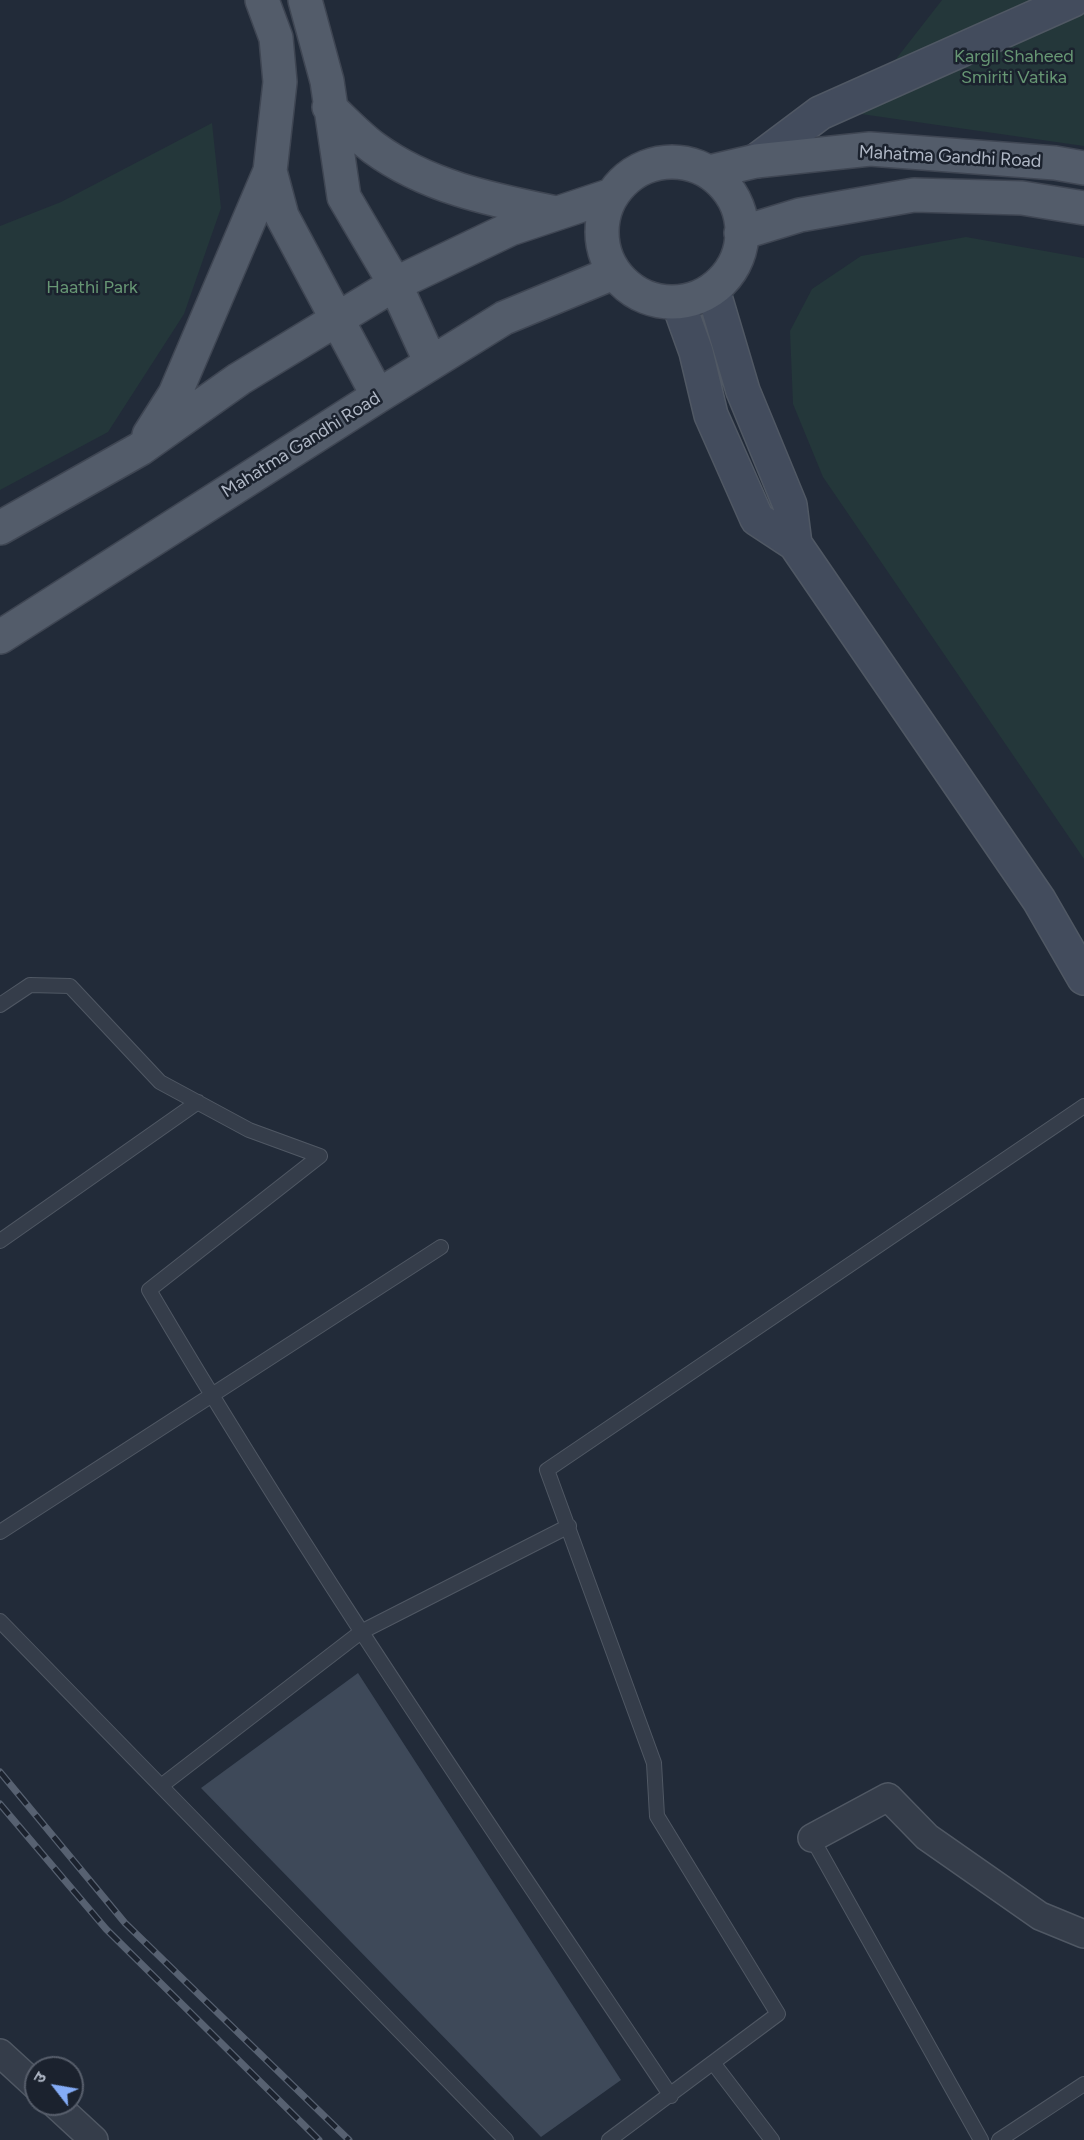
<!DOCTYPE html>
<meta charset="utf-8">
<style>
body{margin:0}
#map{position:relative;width:1084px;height:2140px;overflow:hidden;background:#222b39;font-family:Figtree,"Noto Sans Devanagari",sans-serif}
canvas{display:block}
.north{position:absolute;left:24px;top:2056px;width:60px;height:60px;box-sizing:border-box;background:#1b222e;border:2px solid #575e6b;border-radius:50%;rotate:301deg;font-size:16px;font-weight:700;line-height:24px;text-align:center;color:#b0b8c6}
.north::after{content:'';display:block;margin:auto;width:21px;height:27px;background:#84acf7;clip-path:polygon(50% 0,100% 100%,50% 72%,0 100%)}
</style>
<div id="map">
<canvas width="1084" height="2140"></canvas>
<div class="north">उ</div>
</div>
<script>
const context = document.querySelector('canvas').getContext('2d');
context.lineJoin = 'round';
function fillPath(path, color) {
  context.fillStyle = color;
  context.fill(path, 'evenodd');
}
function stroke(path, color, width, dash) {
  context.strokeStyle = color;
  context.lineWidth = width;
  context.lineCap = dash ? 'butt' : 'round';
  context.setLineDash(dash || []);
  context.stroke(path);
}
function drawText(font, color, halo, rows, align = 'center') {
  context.font = font + ' Figtree,sans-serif';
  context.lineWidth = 5;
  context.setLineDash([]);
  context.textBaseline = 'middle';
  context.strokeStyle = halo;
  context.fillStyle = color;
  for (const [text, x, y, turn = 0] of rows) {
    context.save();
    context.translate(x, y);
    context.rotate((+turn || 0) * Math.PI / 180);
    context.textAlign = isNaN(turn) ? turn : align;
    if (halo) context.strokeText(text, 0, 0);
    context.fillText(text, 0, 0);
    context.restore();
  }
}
fillPath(new Path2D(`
 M942 0H1084V146L854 113Z
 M212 123 221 208 184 314 108 432 0 490V226L61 202Z
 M966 237 1084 258V859L823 477 793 404 790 331 812 289 861 256Z`), '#24373a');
fillPath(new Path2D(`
 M358 1673 621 2080 541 2137 201 1788Z`), '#3e4959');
const lane = new Path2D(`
 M0 1005 30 985 70 986 160 1082 249 1130 320 1156
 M320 1156 149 1290C311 1566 493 1830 671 2096
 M0 1241 198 1102
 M0 1532 441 1247
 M0 1621 506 2140
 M161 1786 361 1632 569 1526
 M812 1838 981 2140
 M714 2064 772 2140
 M609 2140 778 2014 657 1816 654 1763 547 1470 1084 1106
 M999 2140 1084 2084`);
const street = new Path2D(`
 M812 1838 888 1797 927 1837 1040 1916 1084 1934
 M0 2053 36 2086
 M55 2104 94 2140`);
const secondary = new Path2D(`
 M756 161 820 113 1073 0
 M713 290 743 391 790 505 795 544
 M678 302 696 352 711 415 757 519 795 544 1039 900 1084 978`);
const primary = new Path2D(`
 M262 0 276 38 280 82 270 171 282 216 378 396
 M305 0 327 81 344 197 395 284 431 363
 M329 107C344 121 358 136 374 148 427 187 493 200 556 213
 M602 232a70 70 0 1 1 140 0a70 70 0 1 1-140 0Z
 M709 172 756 161 870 149 1055 163 1084 168
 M741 233 800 215 914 195 1022 198 1084 208
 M149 435 175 394 270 171
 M0 528 140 449 239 379 395 284 510 229 612 195
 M0 637 378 396 504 318 613 273`);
stroke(lane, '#505864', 16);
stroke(street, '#505864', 30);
stroke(secondary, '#505864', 36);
stroke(primary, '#3f4653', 36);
stroke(lane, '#353d4a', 14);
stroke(street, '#353d4a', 27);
stroke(secondary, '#434c5d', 33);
stroke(primary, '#535c6a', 33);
const rail = new Path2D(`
 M0 1772 125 1923 349 2140
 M0 1804 106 1929 319 2140`);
stroke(rail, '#576171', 7);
stroke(rail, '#1b222e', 4.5, [14]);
drawText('18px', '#679774', '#1b222e', [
 ["Kargil Shaheed",1014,57],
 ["Smiriti Vatika",1014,78],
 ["Haathi Park",92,288]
]);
drawText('18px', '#b0b8c6', '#1b222e', [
 ["Mahatma Gandhi Road",950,157,3],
 ["Mahatma Gandhi Road",301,445,-32]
]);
</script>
